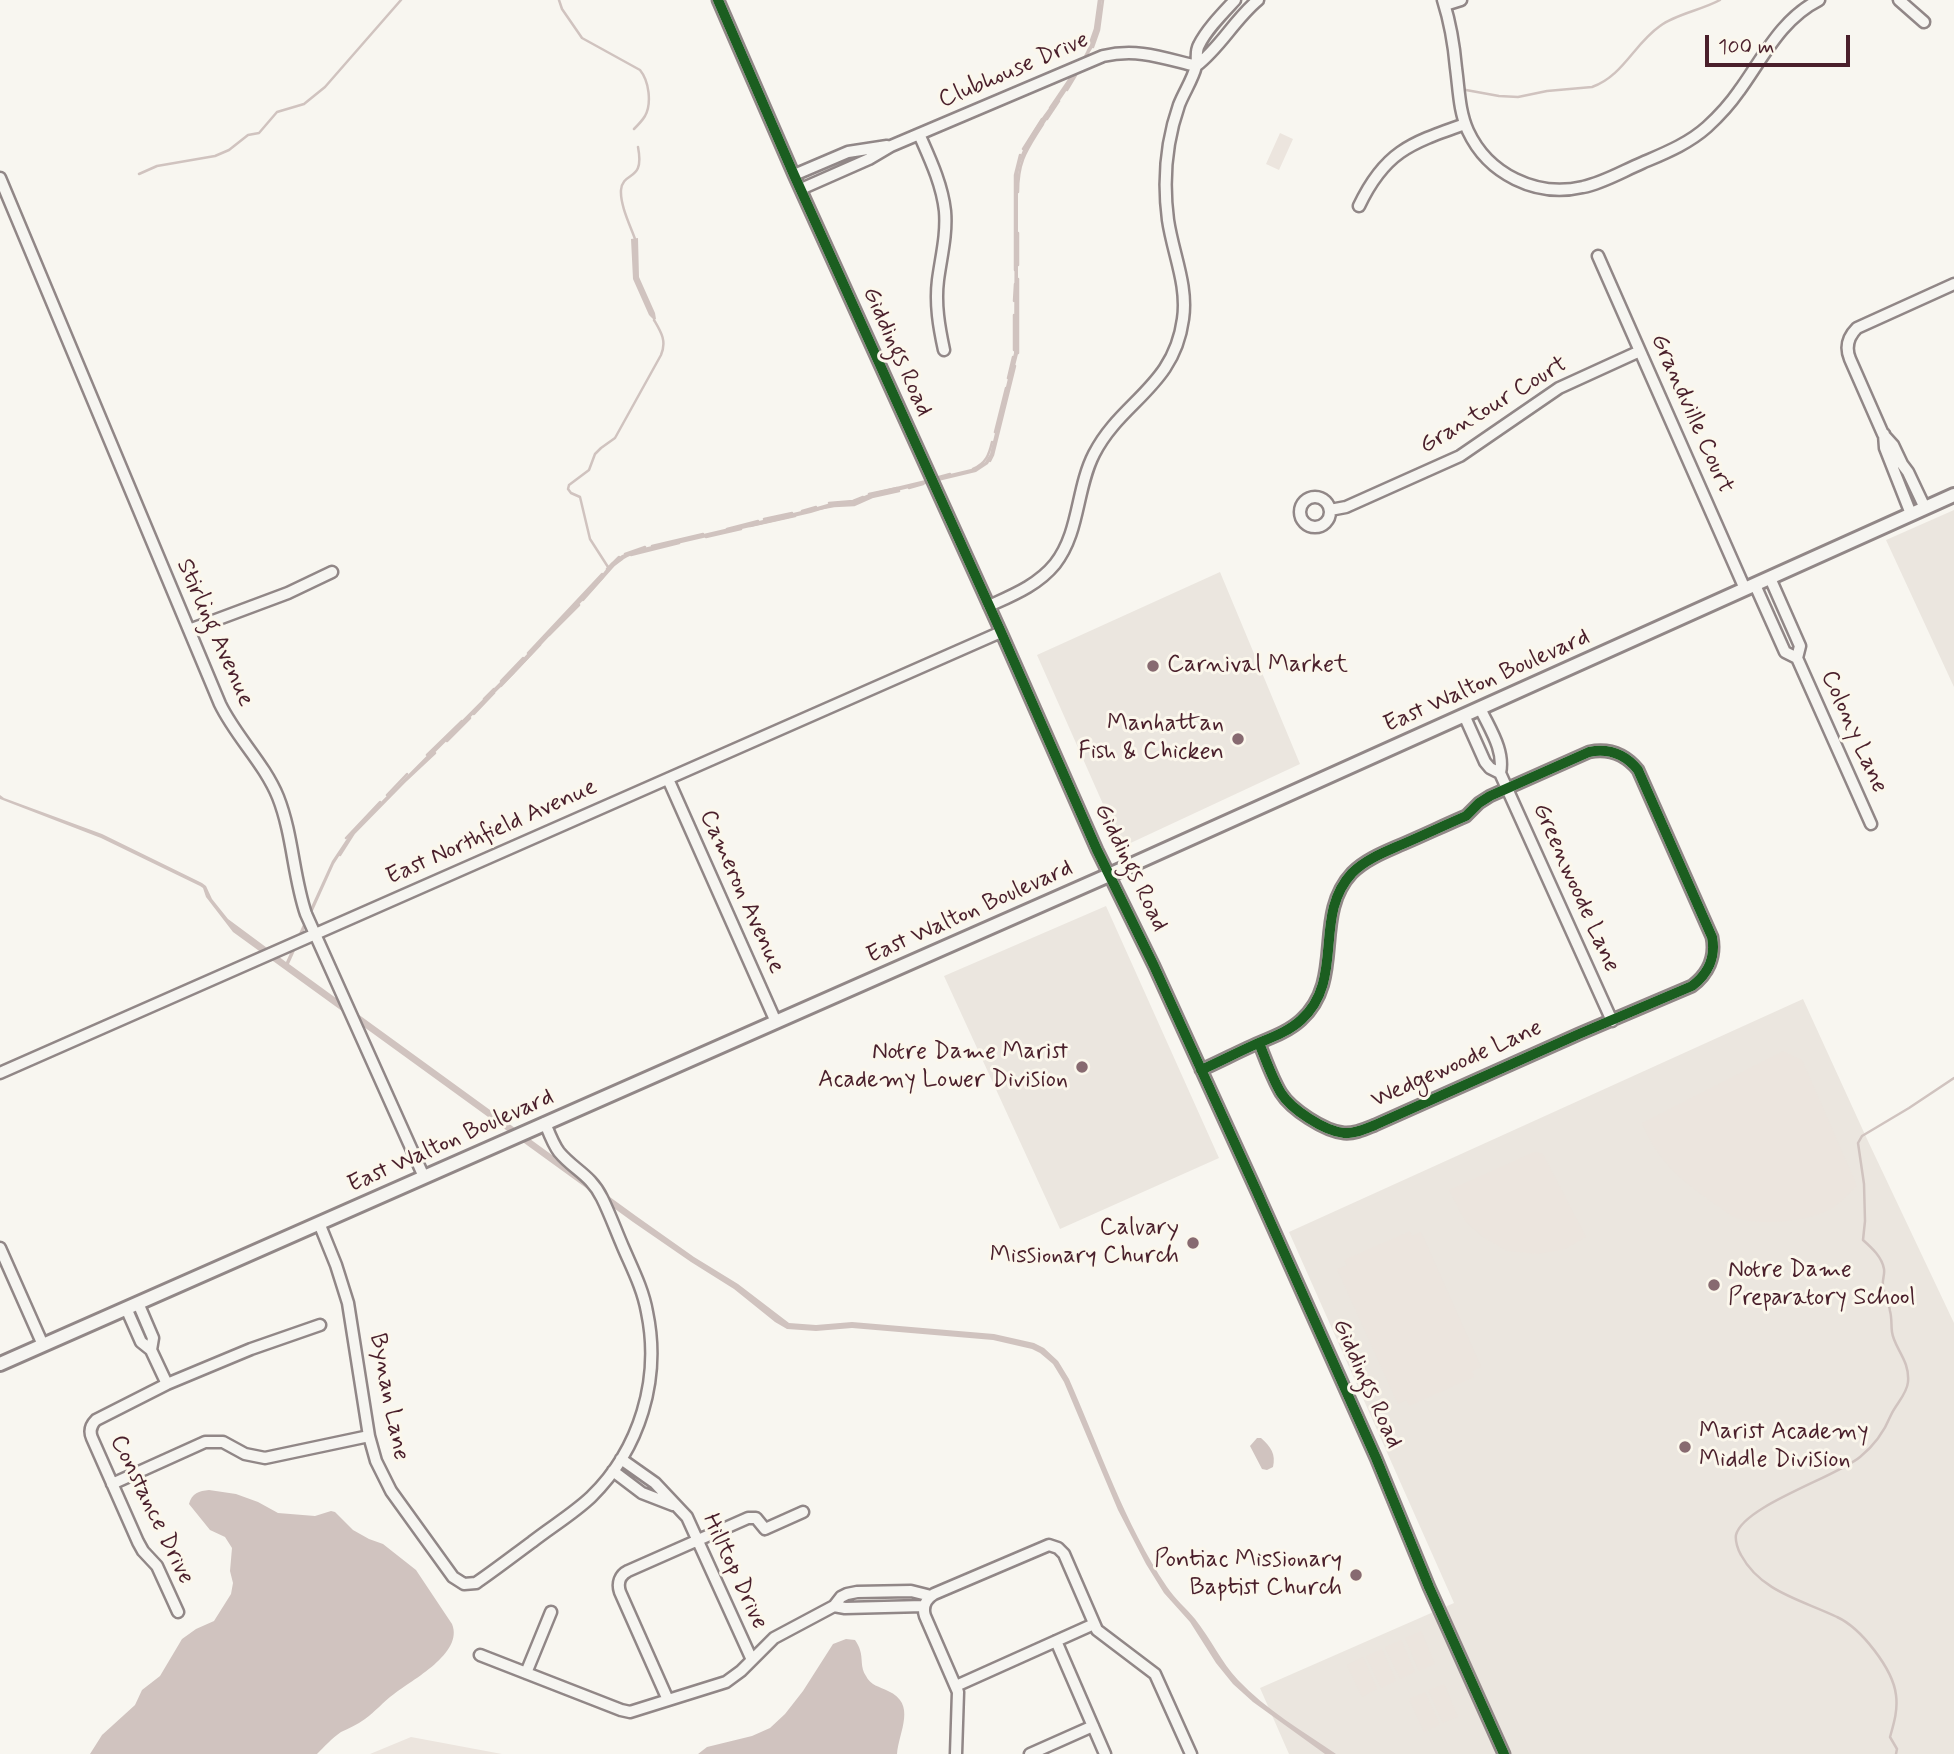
<!DOCTYPE html>
<style>
body{margin:0}
#map{position:relative;width:1954px;height:1754px;overflow:hidden;background:#f8f6f0;font-family:Mynerve,sans-serif}
canvas{display:block}
.scale{position:absolute;left:1705px;top:35px;width:145px;height:32px;box-sizing:border-box;border:4px solid #4a1f2b;border-top:0;padding-left:9px;font-size:21px;line-height:24px;white-space:nowrap;color:#4a1f2b;-webkit-text-stroke:5px #fbf7ec;paint-order:stroke}
</style>
<div id="map">
<canvas width="1954" height="1754"></canvas>
<div class="scale">100 m</div>
</div>
<script>
const context = document.querySelector('canvas').getContext('2d');
context.lineJoin = 'round';
function fillPath(path, color) {
  context.fillStyle = color;
  context.fill(path, 'evenodd');
}
function stroke(path, color, width, dash) {
  context.strokeStyle = color;
  context.lineWidth = width;
  context.lineCap = dash ? 'butt' : 'round';
  context.setLineDash(dash || []);
  context.stroke(path);
}
function drawText(font, color, halo, rows, align = 'center') {
  context.font = font + ' Mynerve,sans-serif';
  context.lineWidth = 6;
  context.setLineDash([]);
  context.textBaseline = 'middle';
  context.strokeStyle = halo;
  context.fillStyle = color;
  for (const [text, x, y, turn = 0] of rows) {
    context.save();
    context.translate(x, y);
    context.rotate((+turn || 0) * Math.PI / 180);
    context.textAlign = isNaN(turn) ? turn : align;
    if (halo) context.strokeText(text, 0, 0);
    context.fillText(text, 0, 0);
    context.restore();
  }
}
fillPath(new Path2D(`
 M1954 510V687L1886 540Z
 M1220 572 1300 764 1122 847 1037 655Z
 M1106 906 1219 1158 1060 1229 944 976Z
 M1803 999 1867 1139 1954 1323V1754H1289L1260 1688 1454 1603 1289 1232Z`), '#ebe6df');
fillPath(new Path2D(`
 M1280 133 1293 139 1279 170 1266 164Z
 M1783 1051 1802 1060 1857 1186C1849 1193 1839 1205 1829 1210 1805 1222 1765 1225 1739 1219 1731 1217 1723 1209 1716 1205 1682 1181 1658 1162 1642 1123Z
 M1534 1152 1543 1154 1586 1237 1565 1249 1539 1254 1507 1251 1483 1237 1465 1221 1449 1190Z
 M1410 1231 1412 1236 1421 1232 1481 1367 1472 1371 1474 1377 1409 1406 1406 1400 1398 1404 1337 1269 1347 1265 1344 1260Z
 M1421 1631 1435 1664 1419 1671 1405 1638Z
 M1401 1640 1415 1672 1400 1679 1385 1647Z
 M1382 1649 1396 1681 1381 1688 1366 1656Z
 M1363 1657 1377 1689 1362 1697 1347 1665Z
 M1444 1684 1458 1717 1443 1723 1428 1690Z
 M1425 1692 1440 1725 1424 1732 1409 1699Z
 M411 1737 502 1754H370Z`), '#ece5de');
fillPath(new Path2D(`
 M1099 0H1102L1099 30 1093 47 1067 90 1026 151 1021 162 1018 175V354L993 455 988 464 976 472 872 497 854 505 834 506 811 513 647 551C625 556 617 561 603 579L514 674 354 833 334 864 289 964 636 1216 694 1257 738 1284 789 1323 816 1325 852 1322 994 1334 1034 1343 1044 1348 1058 1361 1069 1379C1100 1449 1124 1523 1167 1587 1175 1599 1186 1608 1195 1619 1211 1639 1221 1662 1238 1680 1266 1710 1303 1731 1336 1754H1325L1253 1702 1233 1684 1216 1663 1190 1622 1164 1593 1146 1564 1118 1510 1064 1382 1053 1364 1040 1353 1032 1349 993 1340 852 1328 816 1331 787 1329 775 1322 734 1289 691 1262 633 1222 233 932 206 897 203 888 200 886 101 838 0 799V795L4 798 102 834 202 883 206 886 212 899 228 919 286 962 332 861 352 831 511 671 600 577 611 563 622 555 639 549 810 509 834 502 853 501 871 493 975 468 985 462 990 454 1014 353 1015 175C1024 126 1072 89 1090 43 1096 29 1097 15 1099 0Z
 M638 238 639 277 655 313 656 319 654 320 649 315 633 279 631 239Z
 M1257 1438H1261C1271 1447 1276 1454 1273 1467L1267 1470 1262 1469 1250 1446Z
 M209 1490 236 1494 258 1502 278 1513 315 1516 331 1511 335 1512 353 1530 369 1539 383 1544 416 1570 452 1624C464 1653 412 1680 394 1694 383 1702 375 1712 365 1719 357 1725 349 1728 341 1732 332 1738 324 1747 317 1754H90L102 1735 135 1705 142 1690 160 1676 182 1639 196 1629 214 1621 231 1594 233 1583 230 1571 232 1548 225 1537 210 1530 189 1504C192 1493 199 1491 209 1490Z
 M846 1639 855 1640C857 1643 859 1646 860 1650 863 1659 860 1667 866 1676 870 1685 880 1687 888 1691 917 1704 899 1731 897 1754H698L707 1747 752 1736 770 1728 785 1714 803 1691 833 1644Z`), '#d0c3bf');
stroke(new Path2D(`
 M559 0 562 9 582 38 640 70C649 81 652 103 645 116 642 121 638 125 634 129
 M1089 46 1095 29 1099 0
 M1093 47 1099 30 1103 0
 M1067 90 1076 75
 M1466 90 1499 96 1518 97 1547 91 1592 87C1623 76 1634 44 1660 26 1676 14 1702 10 1720 0
 M1050 108 1071 77
 M1047 119 1059 101
 M1023 149 1042 119
 M139 174 157 166 215 156 229 150 248 135 259 133 277 112 304 104 325 87 401 0
 M1018 192C1018 160 1027 150 1043 124
 M1018 233V265
 M635 239C630 225 620 205 621 190 623 170 645 183 638 147
 M1015 270V175L1020 155
 M1014 301 1015 284
 M1014 315V350
 M1018 353V279
 M1008 378 1013 357
 M995 432 1006 388
 M990 461 993 455 1015 366
 M973 469C986 463 989 455 992 442
 M939 477 950 474
 M909 488 923 484
 M869 494 897 488
 M829 503 853 501 863 497
 M818 509 834 506 854 505 872 497 899 491
 M802 511 816 507
 M764 519 792 513
 M750 526 795 516
 M727 529 758 521
 M706 537 741 529
 M652 546 703 534
 M625 554 645 547
 M631 555 679 543
 M608 567 590 539 580 497 571 493 568 489 569 485 589 470 595 454 601 448 615 438 661 355C667 341 661 332 654 320
 M607 569 619 557
 M583 600 614 565 622 559
 M549 635 579 605
 M528 653 602 574
 M501 681 523 658
 M501 686 540 645
 M484 699 494 689
 M474 714 494 693
 M447 741 470 718
 M427 755 462 721
 M387 795 407 774
 M346 838 380 802
 M340 855 354 833 404 782 435 753
 M1896 1754 1897 1749 1890 1737C1894 1723 1898 1710 1896 1695 1893 1669 1861 1628 1837 1617 1802 1600 1761 1592 1741 1555 1738 1550 1735 1541 1736 1535 1743 1506 1836 1477 1860 1457 1875 1445 1884 1432 1891 1415 1896 1404 1907 1394 1908 1382 1910 1360 1894 1348 1892 1332 1891 1325 1892 1318 1890 1311 1889 1302 1883 1293 1883 1285 1882 1280 1885 1275 1884 1269 1882 1257 1872 1248 1863 1240L1865 1221 1864 1184 1858 1143 1862 1136 1909 1108 1954 1078`), '#d0c3bf', 2.5);
const minor = new Path2D(`
 M718 0 794 175 1001 632 1097 850 1154 966 1257 1192 1376 1458 1429 1587 1504 1754
 M1443 0C1450 22 1454 45 1456 68 1459 90 1459 111 1468 131 1488 174 1536 198 1583 187 1603 183 1623 171 1642 163 1665 153 1688 144 1707 127 1719 116 1730 104 1739 91 1763 58 1781 19 1819 0
 M1899 0 1924 22
 M1445 5 1461 0
 M1196 66C1220 48 1234 20 1258 0
 M919 134C930 159 942 184 945 211 947 235 941 257 938 280 935 304 939 327 944 350
 M794 175 848 152 887 146
 M0 178 220 704C236 737 264 763 278 797 293 835 293 876 306 914L424 1177
 M801 189 869 159 891 146 1103 56C1138 48 1163 58 1196 66
 M1359 206C1385 151 1411 143 1465 124
 M1598 256 1745 589
 M1884 434 1885 448 1911 514
 M1300 512a15 15 0 1 1 30 0a15 15 0 1 1-30 0Z
 M1925 508 1908 472 1902 464 1893 445 1883 434 1850 359C1845 347 1848 337 1857 328L1954 284
 M1330 510 1346 507 1460 456 1559 388 1640 351
 M1770 578 1800 646 1797 658 1871 824
 M1755 585 1785 652 1797 658
 M989 606C1013 595 1038 585 1055 564 1080 532 1076 489 1094 454 1121 401 1174 387 1183 319 1188 285 1173 254 1168 220 1163 182 1166 142 1179 105 1184 92 1193 79 1196 66 1198 59 1195 52 1199 45 1207 29 1222 14 1235 0
 M189 630 288 593 332 572
 M1480 708C1489 728 1505 750 1500 773L1612 1021
 M1464 715 1485 762 1490 768 1500 773
 M668 779 776 1022
 M1201 1070C1219 1062 1236 1053 1254 1045 1270 1038 1288 1032 1301 1020 1346 979 1312 916 1352 873 1366 859 1385 852 1403 844 1424 835 1445 825 1466 816L1479 803 1490 796 1589 752C1609 748 1625 754 1638 770L1712 937C1716 957 1708 974 1692 986L1579 1034 1375 1125C1365 1129 1355 1134 1344 1133 1324 1131 1291 1109 1281 1093 1272 1078 1266 1060 1259 1043
 M0 1073 1001 632
 M319 1223 336 1265 348 1303 369 1436 376 1461 391 1491 453 1577 464 1584 476 1583C495 1570 513 1556 532 1542 551 1527 573 1514 591 1497 640 1449 661 1379 647 1312 643 1289 632 1268 623 1247 616 1231 610 1214 602 1198 591 1175 574 1170 559 1152 553 1144 549 1133 545 1123
 M0 1248 43 1345
 M138 1303 153 1338 151 1350
 M126 1308 141 1342 151 1350 167 1384
 M621 1459 655 1483 687 1517 752 1660
 M613 1471 642 1493 673 1505
 M112 1484 205 1442H223L245 1454 265 1458 369 1436
 M834 1606 845 1608 924 1606
 M178 1612 157 1566 143 1551 138 1542 92 1438C89 1431 91 1425 96 1420L167 1384 251 1349 320 1325
 M1056 1641 1105 1754
 M480 1655 621 1710 630 1712 726 1682 741 1671 774 1638 834 1606 841 1597 847 1594 857 1592 911 1591 931 1596
 M526 1673 551 1612
 M956 1686 1094 1624
 M668 1700 620 1592C617 1583 620 1575 628 1571L748 1518H756L765 1529 803 1512
 M956 1754 958 1692 925 1616C922 1607 926 1599 934 1594L1049 1545 1058 1548 1064 1554 1097 1630 1155 1674 1191 1754
 M1030 1754 1093 1726`);
const major = new Path2D(`
 M0 1364 1109 875 1954 495`);
stroke(minor, '#918787', 15);
stroke(major, '#918787', 18);
stroke(minor, '#f6f5f1', 10);
stroke(major, '#f6f5f1', 12);
stroke(new Path2D(`
 M718 0 794 175 1001 632 1097 850 1154 966 1257 1192 1376 1458 1429 1587 1504 1754
 M1201 1070C1219 1062 1236 1053 1254 1045 1270 1038 1288 1032 1301 1020 1346 979 1312 916 1352 873 1366 859 1385 852 1403 844 1424 835 1445 825 1466 816L1479 803 1490 796 1589 752C1609 748 1625 754 1638 770L1712 937C1716 957 1708 974 1692 986L1579 1034 1375 1125C1365 1129 1355 1134 1344 1133 1324 1131 1291 1109 1281 1093 1272 1078 1266 1060 1259 1043`), '#1b5e20', 10);
for (const [x, y, r, color] of [
 [1153,666,7,"#876a70"],
 [1238,739,7,"#876a70"],
 [1082,1067,7,"#876a70"],
 [1193,1243,7,"#876a70"],
 [1714,1285,7,"#876a70"],
 [1685,1447,7,"#876a70"],
 [1356,1575,7,"#876a70"]
]) {
  const dot = new Path2D();
  dot.arc(x, y, r, 0, 2 * Math.PI);
  context.fillStyle = color;
  context.fill(dot);
  stroke(dot, '#fbf7ec', 2.5);
}
drawText('24px', '#4a1f2b', '#fbf7ec', [
 ["Clubhouse Drive",1014,71,-23],
 ["Giddings Road",896,352,66],
 ["Grantour Court",1494,406,-31],
 ["Grandville Court",1691,414,66],
 ["Stirling Avenue",214,633,66],
 ["East Walton Boulevard",1487,682,-24],
 ["Colony Lane",1853,732,66],
 ["East Northfield Avenue",492,833,-24],
 ["Giddings Road",1130,868,64],
 ["Greenwoode Lane",1575,888,66],
 ["Cameron Avenue",741,892,66],
 ["East Walton Boulevard",970,913,-24],
 ["Wedgewoode Lane",1457,1065,-24],
 ["East Walton Boulevard",451,1142,-24],
 ["Giddings Road",1366,1384,66],
 ["Bynan Lane",388,1397,79],
 ["Constance Drive",151,1510,64],
 ["Hilltop Drive",734,1572,65]
]);
drawText('24px', '#4a1f2b', '#fbf7ec', [
 ["Carnival Market",1167,666,"left"],
 ["Manhattan",1224,725],
 ["Fish & Chicken",1224,753],
 ["Notre Dame Marist",1068,1053],
 ["Academy Lower Division",1068,1081],
 ["Calvary",1179,1229],
 ["Missionary Church",1179,1257],
 ["Notre Dame",1728,1271,"left"],
 ["Preparatory School",1728,1299,"left"],
 ["Marist Academy",1699,1433,"left"],
 ["Middle Division",1699,1461,"left"],
 ["Pontiac Missionary",1342,1561],
 ["Baptist Church",1342,1589]
], 'right');
</script>
